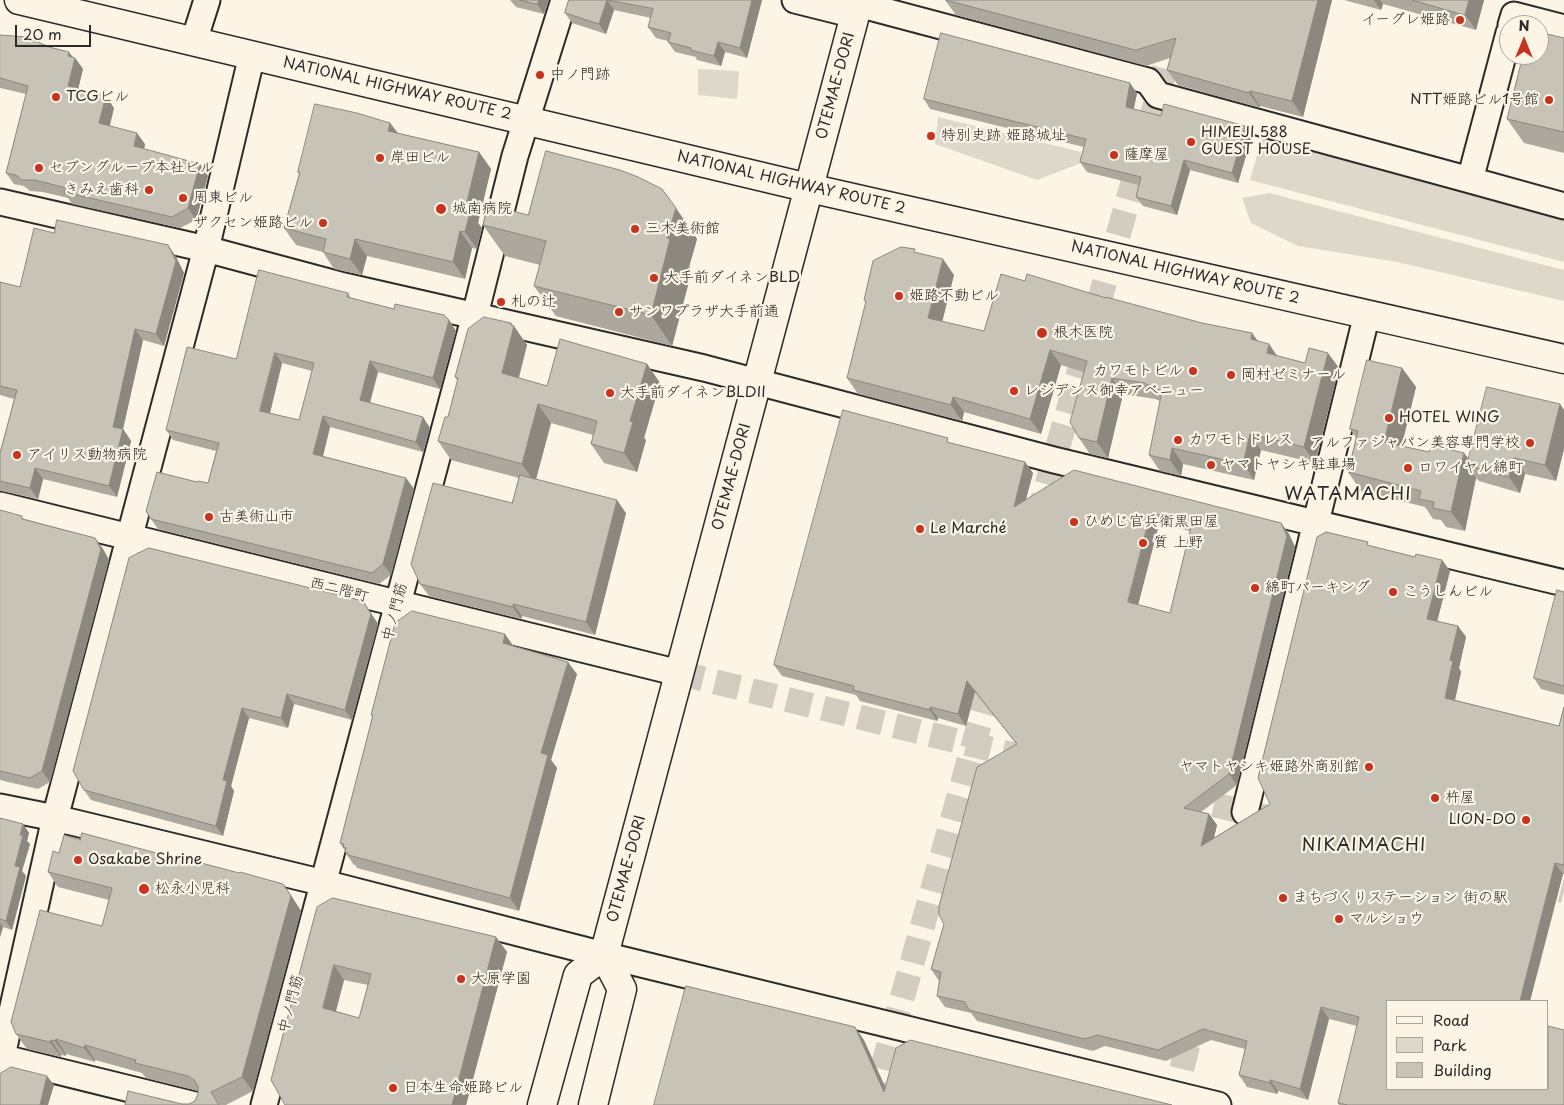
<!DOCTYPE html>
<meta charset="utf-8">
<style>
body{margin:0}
#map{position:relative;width:1564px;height:1105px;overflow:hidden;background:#fcf5e5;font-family:"Playpen Sans",sans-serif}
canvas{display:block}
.legend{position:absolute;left:1386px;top:1000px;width:162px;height:90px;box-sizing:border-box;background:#fcf5e5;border:1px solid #a8a49b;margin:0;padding:6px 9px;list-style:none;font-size:15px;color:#2b2b2b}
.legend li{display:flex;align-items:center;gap:10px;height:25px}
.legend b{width:25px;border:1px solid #a8a49b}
.north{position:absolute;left:1499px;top:15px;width:50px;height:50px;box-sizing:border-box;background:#fcf5e5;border:1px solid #a8a49b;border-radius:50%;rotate:0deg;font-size:14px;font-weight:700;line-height:20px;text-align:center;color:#2b2b2b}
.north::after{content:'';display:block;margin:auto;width:18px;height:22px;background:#c8321e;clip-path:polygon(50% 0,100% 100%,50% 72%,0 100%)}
.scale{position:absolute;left:15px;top:25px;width:76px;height:22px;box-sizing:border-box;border:2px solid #2b2b2b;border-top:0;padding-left:6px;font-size:15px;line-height:18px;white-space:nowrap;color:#2b2b2b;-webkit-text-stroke:4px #fcf5e5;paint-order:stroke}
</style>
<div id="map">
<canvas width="1564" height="1105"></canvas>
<ul class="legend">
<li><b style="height:6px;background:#fcf5e5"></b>Road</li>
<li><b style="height:14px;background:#ded8ca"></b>Park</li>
<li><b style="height:14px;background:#c8c3b7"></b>Building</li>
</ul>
<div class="north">N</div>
<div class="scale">20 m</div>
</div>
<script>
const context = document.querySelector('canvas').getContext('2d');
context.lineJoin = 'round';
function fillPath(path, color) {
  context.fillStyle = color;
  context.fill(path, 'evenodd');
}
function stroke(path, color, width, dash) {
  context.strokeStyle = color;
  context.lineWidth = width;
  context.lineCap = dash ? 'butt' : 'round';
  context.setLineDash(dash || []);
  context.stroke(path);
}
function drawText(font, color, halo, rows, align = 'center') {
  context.font = font + ' "Playpen Sans","Klee One",sans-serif';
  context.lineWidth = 4.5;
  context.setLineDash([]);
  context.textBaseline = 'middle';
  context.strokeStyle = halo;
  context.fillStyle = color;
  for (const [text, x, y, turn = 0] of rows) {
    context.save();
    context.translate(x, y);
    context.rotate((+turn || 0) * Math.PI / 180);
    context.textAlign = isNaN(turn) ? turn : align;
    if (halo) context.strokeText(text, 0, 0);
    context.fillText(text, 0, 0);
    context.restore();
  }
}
fillPath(new Path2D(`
 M698 69 739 71 737 99 698 95Z
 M938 117 1081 152V163L1037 180 935 144Z
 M1264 131 1564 219V262L1250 180Z
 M1269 193 1564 270V301L1397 262 1298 246 1251 223 1242 198Z`), '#ded8ca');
stroke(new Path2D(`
 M1037 520 1158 95 1183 0
 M679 673 1035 760
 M1178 796 1265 817
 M1525 881 1564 891
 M872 1105 994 672
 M1173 1105 1194 1019`), '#d2cdc0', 25, [25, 12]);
const street = new Path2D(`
 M795 0 855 15
 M858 4 1148 81 1158 95 1470 180
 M1511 25 1514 15 1564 28
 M1509 33 1470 180 1564 206
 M194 41 207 0
 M0 202 206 249 344 286 704 368 1054 460 1564 583
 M0 505 679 673
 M0 807 55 818 324 883 604 955 1218 1105
 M1245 812 1367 314
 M0 1057 195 1105
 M0 1065 55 818 206 249 252 55
 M264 1105 475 315 515 156 564 0`);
const secondary = new Path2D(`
 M542 1105 578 975 604 955 859 0
 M593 1105 622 989 604 955`);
const highway = new Path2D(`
 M19 0 809 188 1564 359`);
stroke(street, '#2b2b2b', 29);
stroke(secondary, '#2b2b2b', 31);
stroke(highway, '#2b2b2b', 31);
stroke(street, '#fcf5e5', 25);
stroke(secondary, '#fcf5e5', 28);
stroke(highway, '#fcf5e5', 28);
fillPath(new Path2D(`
 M510 0H549L544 14 516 7Z
 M569 0H762L747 58 725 52 721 66 697 60 696 57 675 52 668 42V41L656 38 648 27 651 18 614 10 606 34 572 23 565 13Z
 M945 0H1332L1303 117 1260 106V108L1178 85 1167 70 1170 58 1146 66 956 15Z
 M1344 0H1484L1476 30 1383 4 1381 10Z
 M0 35 75 58 83 69 78 89 114 108 110 126 145 144 144 149 208 176 196 220 180 228 72 204 68 198 43 192 30 191 24 186 14 184 6 173 26 94 0 88Z
 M1564 38V153L1524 143 1507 119Z
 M1137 93 1134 109 1161 116 1245 126 1252 135 1238 183 1190 170 1177 215 1143 206 1136 197 1139 185 1087 172 1080 162 1084 147 930 109 924 99Z
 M390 123 398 133 479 152 491 169 478 223 482 228 477 249 472 248 465 279 367 256 362 275 334 269 323 252 296 245 284 228 299 174 298 172Z
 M662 189 697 239 689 267 692 270 672 346 556 316 534 286 540 265 505 256 483 225 528 215Z
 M54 233 168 245 176 257 184 273 164 346 143 340 123 429 131 441 117 497 43 479 38 499 1 491 0 490V453L14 399 0 395V282L20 287Z
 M918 253 954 275 942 322 984 331 1025 281 1106 298 1202 323 1252 333 1258 341 1277 356 1305 363 1339 368 1315 463 1261 450 1254 480 1183 464 1181 476 1160 471 1149 455 1160 401 1155 399 1123 394 1108 458 1090 454 1079 438 1084 372 1061 365 1041 434 964 412 962 421 858 394 847 378 866 302 864 300Z
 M348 293 351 298 394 309 449 320 456 331 440 389 378 372 370 402 430 428 423 452 330 427 323 456 406 478 414 489 391 575 379 584 158 529 151 519 197 482 208 483 216 451 173 440 166 430 236 359ZM282 363 312 371 299 420 270 413Z
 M511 323 527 345 519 378 547 386 647 364 660 383 644 438 646 440 637 472 604 463 591 444 593 435 551 423 536 479 626 513 595 635 522 616 521 619 429 596 420 584 512 503 519 478 451 460 438 441 448 417 458 381 455 377Z
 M1402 368 1416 387 1401 446 1429 452 1464 453 1469 459 1560 404 1564 410V449L1556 481 1525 474 1520 493 1479 481 1476 478 1465 531 1446 527 1441 520 1433 519 1425 507 1361 491 1348 472 1356 438 1350 429Z
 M951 443 1025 462 1033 473 1026 499 1281 523 1289 534 1295 547 1237 785 1201 812 1209 814 1217 825 1214 838 1270 804 1371 546 1415 557 1442 560 1450 571 1437 621 1458 626 1466 637 1459 668 1461 672 1455 700 1559 726 1564 707V874H1563L1530 1001H1388L1564 1105H1339L1338 1103 1357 1026 1329 1019 1308 1100 1278 1091 1277 1094 1247 1087 1239 1075 1245 1049 1211 1040 1166 1061 1105 1046 1093 1051 977 1021 971 1013 945 1007 937 996 939 981 931 969 1017 745 975 692 966 726 938 718 937 721 860 701 856 695 782 676 774 665ZM1159 524 1190 531 1170 613 1138 605Z
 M0 510 25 519 95 538 103 549 109 560 50 782 38 789 0 780Z
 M1564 592V695L1541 689 1534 678Z
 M363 601 378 624 352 720 294 704 288 728 249 718 231 786 234 791 223 836 91 800 84 790Z
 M513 646 577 674 551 760 557 768 519 911 357 868 355 865H354L345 852V851L340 843 373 718 371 715Z
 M0 818 23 824 29 833 27 841 30 844 22 871 26 876 12 930 3 927 0 937Z
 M80 840 160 854 283 884 293 898 301 911 253 1091 226 1105H125L189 1104 195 1101 198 1094V1091L146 1078 142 1073 95 1060V1062L66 1054V1056L61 1055V1057L27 1049 16 1034 102 926 109 900 58 887 48 872 59 853Z
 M317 907 496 937 507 952 466 1105H285ZM344 980 368 985 359 1018 336 1011Z`), '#aca89d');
fillPath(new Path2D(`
 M539 0H549L544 14 537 4Z
 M607 0 614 10 606 34 599 24Z
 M752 0H762L747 58 740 48Z
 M1318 0H1332L1303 117 1292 101Z
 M1374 0H1380L1383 4 1381 10Z
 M1469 0H1484L1476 30 1465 15Z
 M718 42 725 52 721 66 714 56Z
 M69 52 75 60V58L83 69 76 98 68 86V56Z
 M1130 83 1137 93 1132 116 1126 107Z
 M1250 91 1260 106V108L1249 93Z
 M106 96 114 108 107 134 99 123Z
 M390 123 402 139 388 131Z
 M1245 126 1252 135 1238 183 1232 173Z
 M137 133 145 144 142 158 134 146Z
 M479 152 491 169 478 223 482 228 477 249 465 232V210Z
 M1184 160 1190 170 1177 215 1171 206Z
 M200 164 208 176 196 220 188 208Z
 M676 208 697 239 689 267 692 270 672 346 651 315 667 238Z
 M460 231 472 248 465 279 453 262Z
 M355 239 367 256 362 275 350 259Z
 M168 245 176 257 184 273 164 346 156 334Z
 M943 259 954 275 939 334 928 318Z
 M449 320 456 331 440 389 433 378Z
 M511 323 514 327V326L527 345 515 391 502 373Z
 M135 329 143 340 123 429 131 441 117 497 109 486 113 427Z
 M1252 333 1263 349 1251 339Z
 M1269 344 1280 360 1267 353Z
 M1050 350 1061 365 1041 434 1030 419Z
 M275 353 282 363 268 421 260 411Z
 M1328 353 1339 368 1315 463 1304 447Z
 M370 361 378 372 368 410 360 400Z
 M647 364 660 383 644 438 646 440 637 472 624 453 630 421Z
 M1402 368 1416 387 1398 461 1384 442Z
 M1112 378 1123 394 1108 458 1097 442Z
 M953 397 964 412 962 421 951 405Z
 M538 404 551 423 535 483 522 464Z
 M1560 404 1564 410V449L1556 481 1545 465Z
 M323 416 330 427 321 464 313 454Z
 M423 417 430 428 423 452 416 442Z
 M1250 434 1261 450 1254 480 1243 464Z
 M1172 448 1183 464 1181 476 1170 460Z
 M1464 453 1474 467 1467 465 1476 478 1465 531 1451 512Z
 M1514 458 1525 474 1520 493 1509 477Z
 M1025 462 1033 473 1021 518 1014 507Z
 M35 468 43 479 38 499 30 488Z
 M406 478 414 489 391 575 383 564Z
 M617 500 626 513 595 635 586 622Z
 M1151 513 1159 524 1136 613 1128 602Z
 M1281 523 1289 534 1295 547 1237 785 1229 774Z
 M95 538 103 549 109 560 50 782 42 771Z
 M1442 560 1450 571 1435 630 1427 619Z
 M363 601 378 624 352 720 345 710Z
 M513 604 522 616 521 619 513 607Z
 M1458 626 1466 637 1459 668 1461 672 1453 709 1445 698 1450 660Z
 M505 634 514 647 503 643Z
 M568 662 577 674 551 760 557 768 519 911 510 898 541 753Z
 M967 681 975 692 966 726 958 714Z
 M287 694 294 704 288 728 281 718Z
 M930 707 938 718 937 721 930 710Z
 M242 708 249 718 231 786 234 791 223 836 216 826 223 780Z
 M1209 814 1217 825 1209 857 1201 846Z
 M23 824 29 833 27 841 30 844 22 871 26 876 12 930 6 921 20 835Z
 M1555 863 1563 874 1530 1001H1520Z
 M283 884 301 911 253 1091 242 1077Z
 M0 923 3 927 0 937Z
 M496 937 507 952 466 1105H452Z
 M334 965 344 980 333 1022 323 1008Z
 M1321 1007 1329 1019 1308 1100 1300 1089Z
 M855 1027 864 1040 893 1104 884 1092Z
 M56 1039 66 1054V1056L55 1041Z
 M51 1040 61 1055V1057L50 1042Z
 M85 1045 95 1060V1062L84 1048Z
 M47 1076 54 1085 48 1105H40Z
 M1270 1080 1278 1091 1277 1094 1270 1083Z`), '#8c8880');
const building = new Path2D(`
 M520 0H539L537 4Z
 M569 0H607L599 24 565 13Z
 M608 0H752L740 48 718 42 714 56 690 50 691 48 668 42 671 33 648 27 653 9Z
 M946 0H1318L1292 101 1250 91 1249 93 1167 70 1176 38 1136 50Z
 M1412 0H1469L1465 15Z
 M1539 32 1564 38V132L1507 119 1523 55H1539Z
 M941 33 1130 83 1126 107 1161 116 1164 104 1245 126 1232 173 1184 160 1171 206 1136 197 1141 177 1080 162 1086 139 924 99Z
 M0 35 27 37 49 47 69 52 68 56 75 58 68 86 106 96 99 123 137 133 134 146 200 164 188 208 172 217 64 192 66 188 35 180H22L16 175 6 173 28 86 0 78Z
 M315 104 357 113 390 123 388 131 479 152 465 210 470 212 465 232 460 231 453 262 355 239 350 259 323 252 326 239 284 228 300 172H298Z
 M546 151 620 170 638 177 662 189 676 208 667 238 670 239 651 315 534 286 546 241 483 225 488 205 528 215Z
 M57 220 168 245 176 261 156 334 135 329 113 427 123 429 109 486 35 468 30 488 0 481V453L17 390 0 386V282L20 287 34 228 54 233Z
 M901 247 915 249 914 252 943 259 928 318 984 331 1001 274 1025 281 1027 274 1106 298V297L1202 323 1252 333 1251 339 1269 344 1267 353 1305 363 1309 348 1328 353 1304 447 1250 434 1243 464 1172 448 1170 460 1149 455 1162 391 1144 383 1112 378 1097 442 1079 438 1070 422 1087 361 1050 350 1030 419 953 397 951 405 847 378 866 301 864 300 873 261Z
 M259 270 348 293 347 297 394 309 395 304 444 315 449 320 433 378 370 361 360 400 423 417 416 442 323 416 313 454 406 478 383 564 372 573 151 519 146 511 157 472 197 482 198 481 208 483 219 443 166 430 187 347 236 359ZM275 353 314 363 299 420 260 411Z
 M484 317 511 323V325L514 326 502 373 547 386 560 339 647 364 630 421 633 422 624 453 591 444 597 421 538 404 522 464 438 441 445 417H448L458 378 455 377 468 329Z
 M1367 360 1402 368 1384 442 1429 452 1431 445 1464 453 1451 512 1433 508 1434 502 1419 499 1421 491 1348 472 1358 431 1350 429Z
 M1487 387 1560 404 1545 465 1514 458 1509 477 1467 465Z
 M843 410 948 438 947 442 1025 462 1014 507 1074 470 1281 523 1287 536 1229 774 1184 808 1209 814 1201 846 1270 804 1258 778 1317 537 1326 532 1368 542 1367 545 1415 557 1416 554 1442 560 1427 619 1458 626 1450 660 1453 661 1445 698 1559 726 1564 707V865L1555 863 1520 1001H1388V1089H1548V1026L1564 1030V1105H1348L1338 1103 1359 1017 1321 1007 1300 1089 1270 1080V1083L1239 1075 1247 1041 1203 1029 1158 1050 1097 1035 1085 1039 969 1010 965 1002 937 996 941 972 931 969 944 924 939 915V906L977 767 1017 744 967 681 958 714 930 707V710L853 690 854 686 774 665ZM1151 513 1192 523 1170 613 1128 602Z
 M520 475 617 500 586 622 513 604V607L420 584 411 564 433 483 512 503Z
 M0 510 22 516V519L95 538 101 549 42 771 30 778 0 771Z
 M149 548 363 601 371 614 345 710 287 694 281 718 242 708 223 780 227 781 216 826 84 790 73 771 129 558Z
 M1557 590 1564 592V686L1534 678Z
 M412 611 505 634 503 643 568 662 541 753 548 755 510 898 348 855V853L345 852 346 848 343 847 344 844 340 843 373 715H371L395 623Z
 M0 818 23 824 20 835H23L15 866 20 867 6 921 0 919Z
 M82 833 160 854V852L239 873 240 872 283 884 291 896 242 1077 211 1092 219 1105H125L128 1091 182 1104H189L195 1101 198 1094V1086L194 1080 188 1076 135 1063 136 1060 85 1045 84 1048 56 1039 55 1041 51 1040 50 1042 16 1034 11 1022 40 910 102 926 112 888 48 872 53 851 59 853 64 835 80 840Z
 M333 898 496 937 452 1105H285L271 1080 317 907ZM334 965 371 974 359 1018 323 1008Z
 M686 986 855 1027 884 1092 896 1048 910 1040 1172 1105H654Z
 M11 1067 47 1076 40 1105H0V1074Z`);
fillPath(building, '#c8c3b7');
stroke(building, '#8c8880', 1);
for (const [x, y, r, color] of [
 [1460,20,5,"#c8321e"],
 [540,75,5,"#c8321e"],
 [56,97,5,"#c8321e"],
 [1549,100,5,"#c8321e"],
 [931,136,5,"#c8321e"],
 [1191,142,5,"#c8321e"],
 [1114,155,5,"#c8321e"],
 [380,158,5,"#c8321e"],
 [39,168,5,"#c8321e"],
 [149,190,5,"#c8321e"],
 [183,198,5,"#c8321e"],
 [441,209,6,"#c8321e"],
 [323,223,5,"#c8321e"],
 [635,229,5,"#c8321e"],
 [654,278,5,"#c8321e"],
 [899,296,5,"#c8321e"],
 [501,302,5,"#c8321e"],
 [619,312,5,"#c8321e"],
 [1042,333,6,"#c8321e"],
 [1193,371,5,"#c8321e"],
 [1231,375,5,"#c8321e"],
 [1014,391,5,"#c8321e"],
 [610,393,5,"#c8321e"],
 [1389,418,5,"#c8321e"],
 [1178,440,5,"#c8321e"],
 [1530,443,5,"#c8321e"],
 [17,455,5,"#c8321e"],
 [1211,465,5,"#c8321e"],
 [1408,468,5,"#c8321e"],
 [209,517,5,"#c8321e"],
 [1074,522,5,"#c8321e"],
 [920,529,5,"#c8321e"],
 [1143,543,5,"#c8321e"],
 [1255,588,5,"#c8321e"],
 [1393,592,5,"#c8321e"],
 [1369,767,5,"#c8321e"],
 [1435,798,5,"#c8321e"],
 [1526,820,5,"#c8321e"],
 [78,860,5,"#c8321e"],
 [144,889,6,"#c8321e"],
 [1283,898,5,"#c8321e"],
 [1339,919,5,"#c8321e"],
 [461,979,5,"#c8321e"],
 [393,1088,5,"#c8321e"]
]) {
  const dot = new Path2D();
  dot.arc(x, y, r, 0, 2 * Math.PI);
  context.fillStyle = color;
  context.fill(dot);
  stroke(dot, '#fcf5e5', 2);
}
drawText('15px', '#2b2b2b', '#fcf5e5', [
 ["イーグレ姫路",1450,20,"right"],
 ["中ノ門跡",550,75],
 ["TCGビル",66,97],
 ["NTT姫路ビル1号館",1539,100,"right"],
 ["HIMEJI 588",1201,133],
 ["GUEST HOUSE",1201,150],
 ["特別史跡 姫路城址",941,136],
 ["薩摩屋",1124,155],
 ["岸田ビル",390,158],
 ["セブングループ本社ビル",49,168],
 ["きみえ歯科",139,190,"right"],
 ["周東ビル",193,198],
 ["城南病院",452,209],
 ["ザクセン姫路ビル",313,223,"right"],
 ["三木美術館",645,229],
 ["大手前ダイネンBLD",664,278],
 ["姫路不動ビル",909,296],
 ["札の辻",511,302],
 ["サンワプラザ大手前通",629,312],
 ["根木医院",1053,333],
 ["カワモトビル",1183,371,"right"],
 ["岡村ゼミナール",1241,375],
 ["レジデンス御幸アベニュー",1024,391],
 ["大手前ダイネンBLDII",620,393],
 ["HOTEL WING",1399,418],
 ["カワモトドレス",1188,440],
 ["アルファジャパン美容専門学校",1520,443,"right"],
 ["アイリス動物病院",27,455],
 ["ヤマトヤシキ駐車場",1221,465],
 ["ロワイヤル綿町",1418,468],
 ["古美術山市",219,517],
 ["ひめじ官兵衛黒田屋",1084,522],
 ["Le Marché",930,529],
 ["質 上野",1153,543],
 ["綿町パーキング",1265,588],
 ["こうしんビル",1403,592],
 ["ヤマトヤシキ姫路外商別館",1359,767,"right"],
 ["杵屋",1445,798],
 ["LION-DO",1516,820,"right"],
 ["Osakabe Shrine",88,860],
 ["松永小児科",155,889],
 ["まちづくりステーション 街の駅",1293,898],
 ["マルショウ",1349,919],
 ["大原学園",471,979],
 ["日本生命姫路ビル",403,1088]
], 'left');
drawText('15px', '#2b2b2b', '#fcf5e5', [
 ["OTEMAE-DORI",836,86,-75],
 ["NATIONAL HIGHWAY ROUTE 2",397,89,13],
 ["NATIONAL HIGHWAY ROUTE 2",791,183,13],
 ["NATIONAL HIGHWAY ROUTE 2",1185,273,13],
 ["OTEMAE-DORI",732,477,-75],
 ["西二階町",339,590,14],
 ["中ノ門筋",395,612,-75],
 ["OTEMAE-DORI",627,869,-75],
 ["中ノ門筋",291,1004,-75]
]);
context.letterSpacing = '1px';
drawText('18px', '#2b2b2b', '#fcf5e5', [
 ["WATAMACHI",1348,495],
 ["NIKAIMACHI",1364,846]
]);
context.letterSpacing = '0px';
</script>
